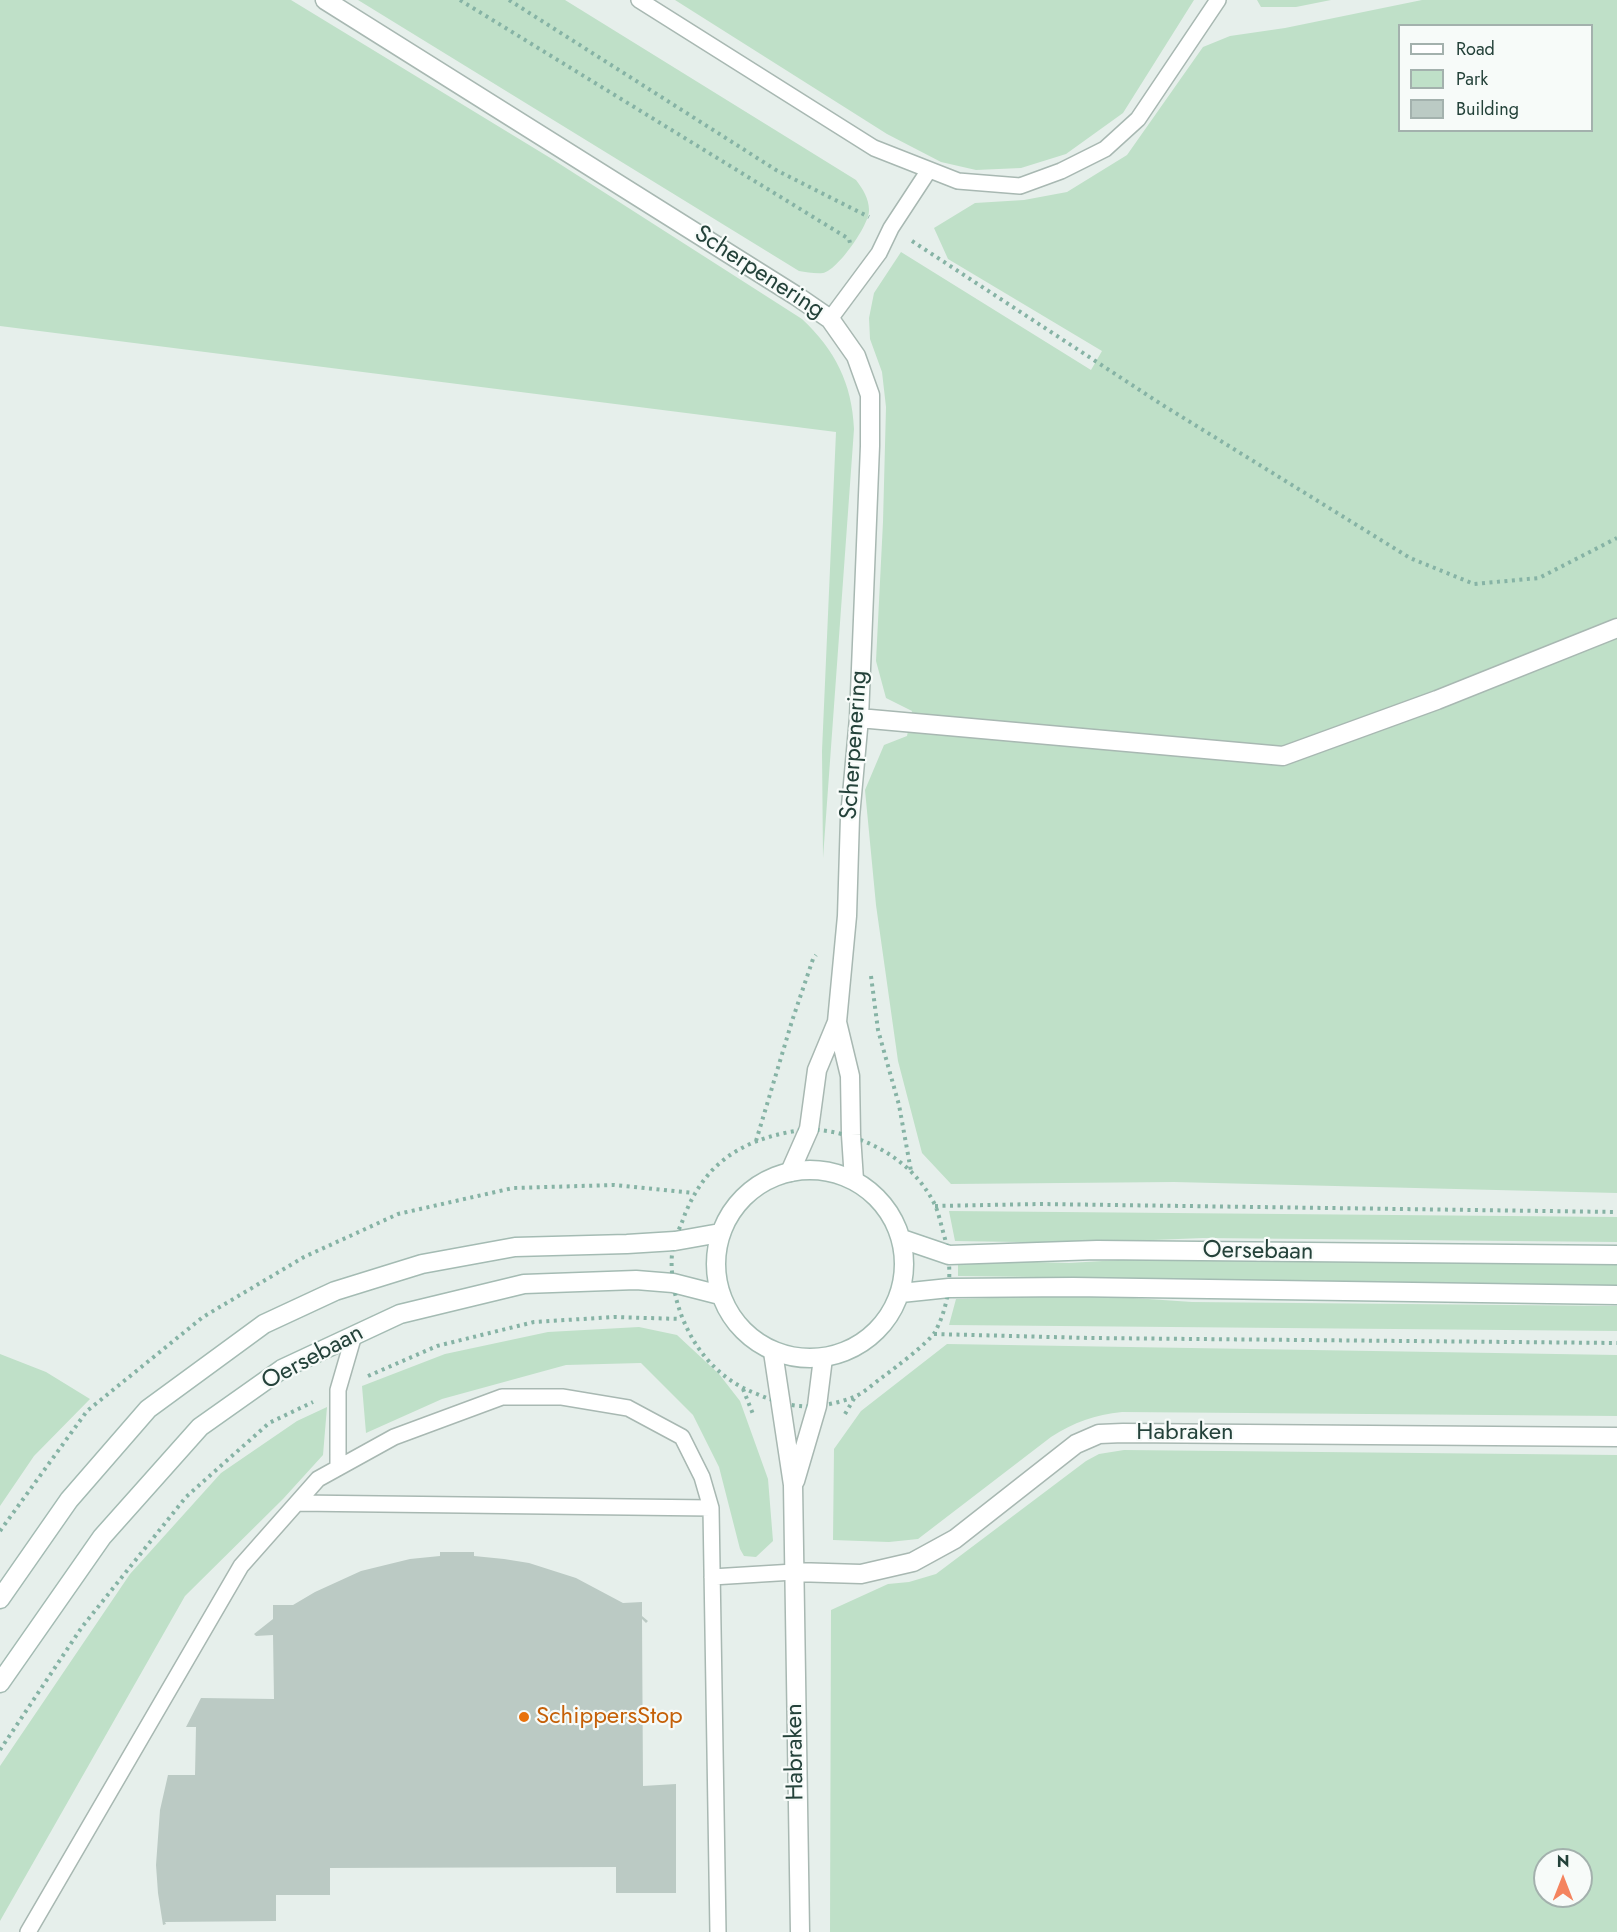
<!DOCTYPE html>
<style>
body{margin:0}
#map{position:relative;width:1617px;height:1932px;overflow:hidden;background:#e6efeb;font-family:Jost,sans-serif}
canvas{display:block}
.legend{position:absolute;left:1398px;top:24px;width:195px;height:108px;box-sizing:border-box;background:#f7fbf9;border:2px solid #a3b1ad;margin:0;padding:8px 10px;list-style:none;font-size:18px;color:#24423a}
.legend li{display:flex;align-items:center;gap:12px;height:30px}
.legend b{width:30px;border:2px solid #a3b1ad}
.north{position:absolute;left:1533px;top:1848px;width:60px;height:60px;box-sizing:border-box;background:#f7fbf9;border:2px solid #a3b1ad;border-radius:50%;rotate:0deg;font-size:16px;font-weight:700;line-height:24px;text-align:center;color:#24423a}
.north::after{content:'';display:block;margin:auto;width:21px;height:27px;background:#f4845f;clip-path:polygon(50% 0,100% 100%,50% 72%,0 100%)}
</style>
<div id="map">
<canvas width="1617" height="1932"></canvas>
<ul class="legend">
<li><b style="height:8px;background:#fff"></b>Road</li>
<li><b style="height:16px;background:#bfe0c8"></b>Park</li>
<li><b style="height:16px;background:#bbcac4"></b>Building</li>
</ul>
<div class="north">N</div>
</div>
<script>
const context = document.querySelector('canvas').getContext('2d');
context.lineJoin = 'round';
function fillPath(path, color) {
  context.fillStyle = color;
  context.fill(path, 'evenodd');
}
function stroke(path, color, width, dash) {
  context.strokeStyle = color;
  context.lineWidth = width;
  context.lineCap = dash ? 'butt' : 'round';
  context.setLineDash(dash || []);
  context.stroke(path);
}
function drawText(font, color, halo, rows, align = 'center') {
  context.font = font + ' Jost,sans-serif';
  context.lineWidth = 4.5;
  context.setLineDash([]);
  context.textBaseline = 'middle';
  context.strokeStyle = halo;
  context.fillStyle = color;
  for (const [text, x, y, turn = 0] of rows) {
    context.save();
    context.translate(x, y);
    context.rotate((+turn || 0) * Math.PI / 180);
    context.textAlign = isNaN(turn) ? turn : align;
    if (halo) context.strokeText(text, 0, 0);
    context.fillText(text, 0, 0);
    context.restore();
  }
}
fillPath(new Path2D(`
 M0 0H291L552 159 802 319C835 350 852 383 854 429L823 858 822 751 836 432 0 326Z
 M358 0H565L856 180C863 189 869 199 869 210 870 224 837 271 823 273 816 274 806 272 799 271Z
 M675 0H1194L1123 113 1066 154 1021 168 976 170 941 162 887 134Z
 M1257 0H1331L1296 7H1261Z
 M1422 0H1617V1193L1174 1182 951 1184 922 1153 898 1061 876 905 865 790 884 745 907 736 912 711 886 698 876 661 883 522 886 407 882 372 870 339 869 318 874 293 901 252 1091 370 1102 351 948 259 934 228 975 203 1024 200 1067 192 1127 155 1203 47 1230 36 1285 28ZM1400 26H1592V130H1400Z
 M949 1211 1617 1217V1242L1203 1238 1079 1243 955 1241Z
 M1169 1257 1617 1262V1287L1248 1284 1114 1278 958 1276V1260L1069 1263Z
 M1090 1295 1192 1302 1617 1306V1331L949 1325 956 1299Z
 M639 1327 677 1335 719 1374 740 1401 768 1479 773 1541 756 1557 744 1556 740 1549 719 1467 693 1415 641 1363 566 1365 442 1399 366 1433 362 1386 445 1354 548 1332Z
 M947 1344 1617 1355V1416L1122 1412C1095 1415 1074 1422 1051 1437L918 1539 889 1542 833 1540 834 1449 861 1411Z
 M0 1354 46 1372 90 1399 34 1456 0 1506Z
 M327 1407 323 1455 283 1499 185 1596 0 1921V1766L130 1574 221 1473 297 1421Z
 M1124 1450 1617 1455V1932H830L831 1610 888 1584 909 1582 936 1574 1086 1461 1099 1454ZM1545 1860H1581V1896H1545Z`), '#bfe0c8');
fillPath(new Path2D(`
 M440 1552H474V1556L504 1559 529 1563 576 1578 623 1603 642 1602V1616L648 1621 646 1623 642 1619 643 1786 676 1784V1893H616V1867L330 1868V1895H276V1921L165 1922 166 1924 163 1925 158 1893 156 1865 160 1810 168 1775H195L196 1727H186L201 1698 274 1699 273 1635 256 1636 254 1634 273 1619V1605H293L315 1592 361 1571 410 1559 440 1556Z`), '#bbcac4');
const lane = new Path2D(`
 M639 0 874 148 958 181 1020 186 1061 171 1105 149 1138 119 1218 0
 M830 319 879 253 891 228 929 170
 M338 1468V1390L354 1335
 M297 1503 711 1508
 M712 1577 794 1572
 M28 1932 241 1566 318 1479 394 1437 502 1397H562L628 1408 682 1437 702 1477 711 1508 718 1932`);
const street = new Path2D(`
 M325 0 798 297 830 319 856 356 870 395V446L859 718 850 817 847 916 837 1022 817 1070 809 1129 790 1172
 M859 718 1283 756 1437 700 1617 628
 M837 1022 850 1076 851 1135 854 1180
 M773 1352 793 1485 800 1932
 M795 1481 817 1406 823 1358
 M794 1572 861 1574 913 1562 955 1539 1076 1444 1099 1434 1123 1433 1617 1437`);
const secondary = new Path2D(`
 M716 1264a94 94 0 1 1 188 0a94 94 0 1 1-188 0Z
 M902 1239 949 1255 1097 1250 1617 1255
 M901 1293 949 1288 1073 1287 1617 1295
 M0 1599 69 1500 148 1409 264 1324 335 1291 422 1264 515 1247 627 1244 675 1241 720 1233
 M0 1683 102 1537 200 1427 282 1369 400 1314 524 1284 636 1280 673 1283 720 1295`);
stroke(lane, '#a8b8b2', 18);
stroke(street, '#a8b8b2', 21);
stroke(secondary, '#a4bbb3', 21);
stroke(new Path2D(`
 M460 0 849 239 851 247
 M509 0 776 170 869 217
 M912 241 1161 404 1410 558 1474 584 1539 578 1617 538
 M871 976 878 1030 899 1105 911 1171
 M809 1129C859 1132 911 1156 935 1205 939 1214 941 1225 944 1235 953 1267 951 1302 935 1332 928 1343 895 1368 884 1376 874 1383 864 1393 854 1397 838 1403 817 1408 800 1406 785 1405 771 1400 757 1394 714 1378 687 1341 676 1298 672 1279 669 1258 675 1239 678 1231 682 1223 685 1214 693 1195 704 1176 721 1162 746 1141 777 1133 809 1129Z
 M756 1141 792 1021 813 959 816 955
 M935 1206 1040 1204 1617 1212
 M934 1334 1090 1338 1617 1343
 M368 1376 437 1346 534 1322 614 1317 681 1319
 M743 1389 753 1414
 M845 1414 855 1397
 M0 1531 87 1411 203 1317 304 1257 398 1214 513 1188 614 1185 694 1193
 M0 1750 82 1627 186 1497 269 1423 313 1402`), '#86b3a5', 4, [3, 4.5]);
stroke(lane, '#fff', 15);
stroke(street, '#fff', 18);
stroke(secondary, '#fff', 18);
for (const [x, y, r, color] of [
 [524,1717,6,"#e8710a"]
]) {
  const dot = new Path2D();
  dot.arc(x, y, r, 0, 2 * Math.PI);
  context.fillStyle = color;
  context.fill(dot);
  stroke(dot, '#f7fbf9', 2);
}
drawText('24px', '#24423a', '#f7fbf9', [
 ["Scherpenering",759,273,33],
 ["Scherpenering",855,745,-86],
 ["Oersebaan",1258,1252,1],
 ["Oersebaan",313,1358,-28],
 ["Habraken",1185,1433],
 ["Habraken",796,1752,-91]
]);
drawText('24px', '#c56008', '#f7fbf9', [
 ["SchippersStop",536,1717]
], 'left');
</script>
